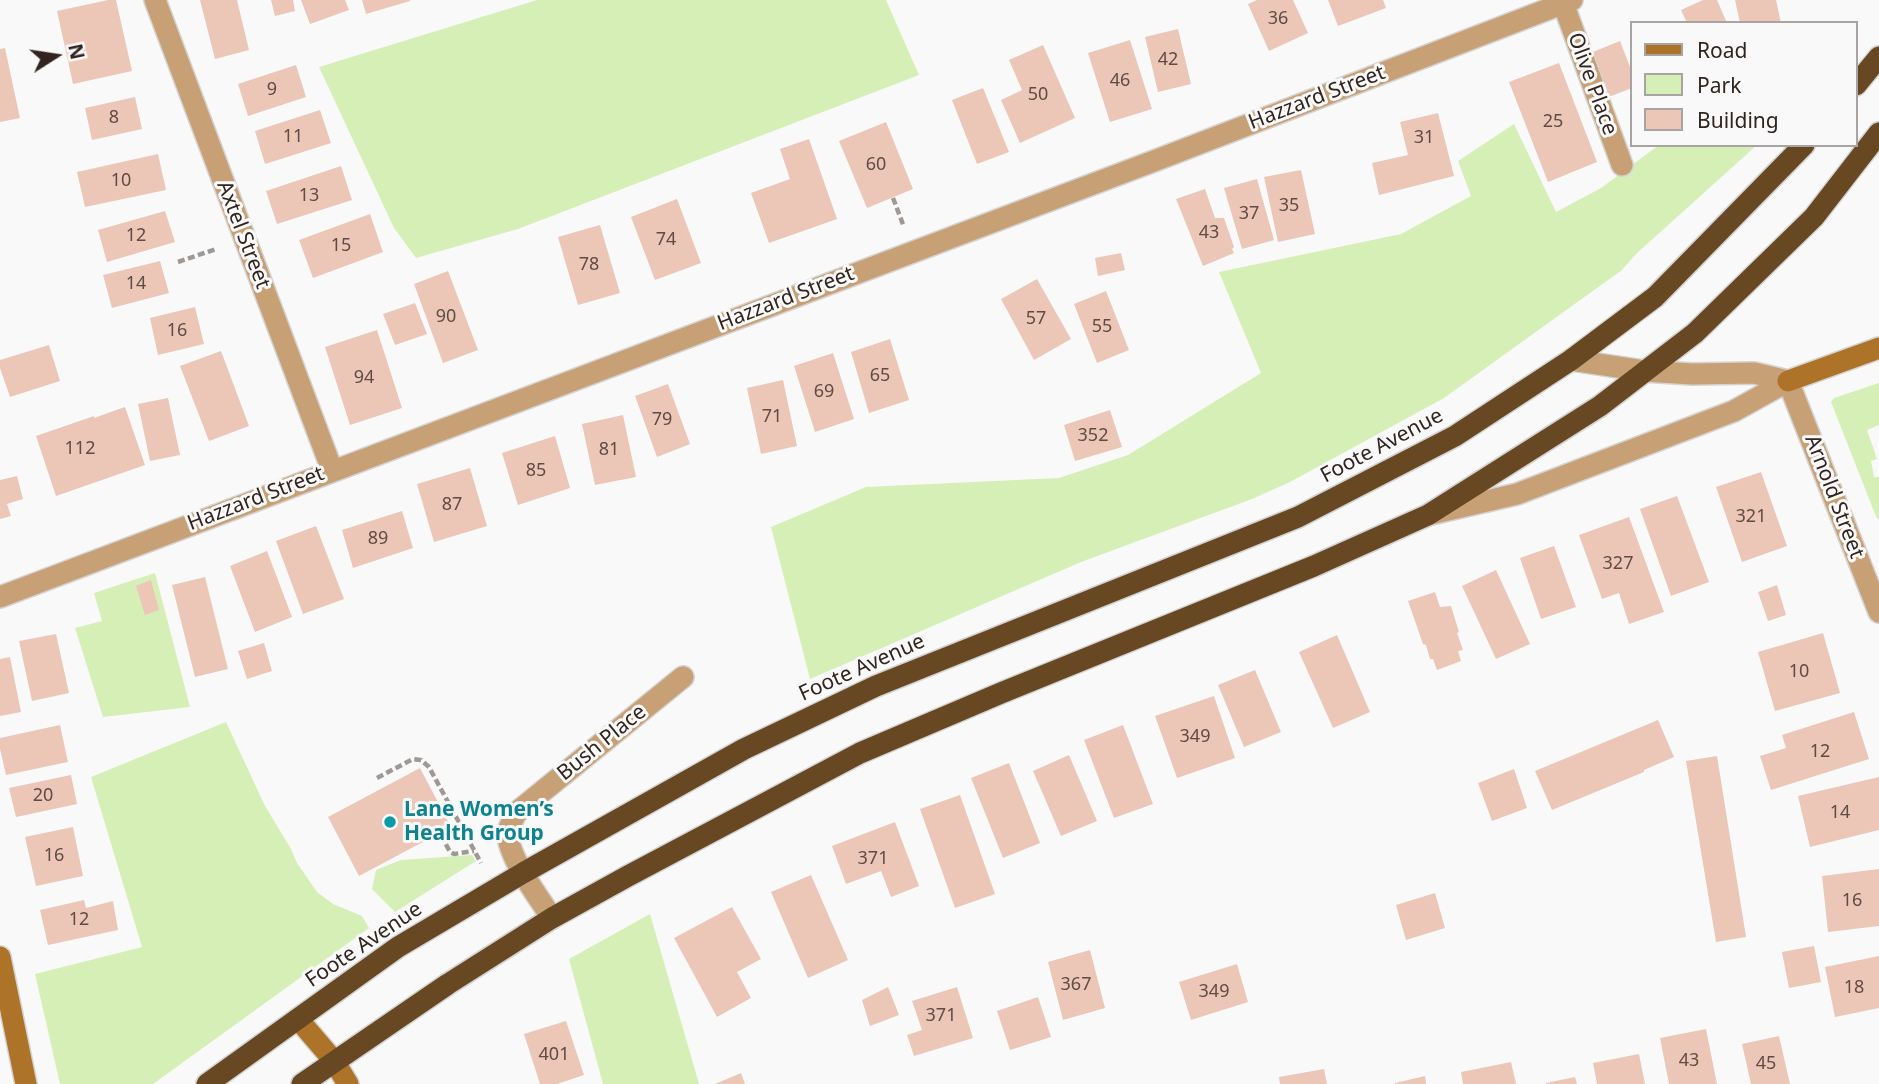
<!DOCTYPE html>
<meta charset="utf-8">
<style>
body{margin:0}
#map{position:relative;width:1879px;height:1084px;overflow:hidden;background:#f9f9f9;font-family:"Noto Sans",sans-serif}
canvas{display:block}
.legend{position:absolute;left:1630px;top:21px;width:228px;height:126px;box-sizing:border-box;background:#f9f9f9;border:2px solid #a9a4a1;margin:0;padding:9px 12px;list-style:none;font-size:21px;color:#32241e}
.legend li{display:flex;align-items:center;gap:14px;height:35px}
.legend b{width:35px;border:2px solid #a9a4a1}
.north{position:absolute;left:21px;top:21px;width:70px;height:70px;-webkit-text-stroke:5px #f9f9f9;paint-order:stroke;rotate:78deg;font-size:19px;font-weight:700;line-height:28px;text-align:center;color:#32241e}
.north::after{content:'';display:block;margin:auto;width:24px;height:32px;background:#32241e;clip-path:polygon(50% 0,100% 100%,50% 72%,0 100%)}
</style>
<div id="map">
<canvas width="1879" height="1084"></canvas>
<ul class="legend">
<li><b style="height:9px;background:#ad7329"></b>Road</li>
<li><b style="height:19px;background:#d6efb7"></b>Park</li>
<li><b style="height:19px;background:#ecc6b7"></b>Building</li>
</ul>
<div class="north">N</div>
</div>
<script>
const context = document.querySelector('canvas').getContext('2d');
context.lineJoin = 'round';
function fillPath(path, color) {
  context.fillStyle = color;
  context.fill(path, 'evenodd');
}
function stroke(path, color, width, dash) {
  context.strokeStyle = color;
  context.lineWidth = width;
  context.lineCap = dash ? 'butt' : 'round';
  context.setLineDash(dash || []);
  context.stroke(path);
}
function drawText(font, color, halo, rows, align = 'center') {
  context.font = font + ' "Noto Sans",sans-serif';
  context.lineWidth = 6;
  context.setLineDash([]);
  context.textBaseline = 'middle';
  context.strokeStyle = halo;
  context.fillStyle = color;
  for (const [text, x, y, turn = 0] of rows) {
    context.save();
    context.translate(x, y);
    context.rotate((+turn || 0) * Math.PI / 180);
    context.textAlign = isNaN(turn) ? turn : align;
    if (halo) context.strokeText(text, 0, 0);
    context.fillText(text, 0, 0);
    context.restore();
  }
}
fillPath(new Path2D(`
 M537 0H886L919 75 518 229 416 258 394 228 319 67Z
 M1514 124 1556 212 1601 188 1659 145H1757L1636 254 1622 270 1444 398 1290 482 1252 499 1081 562 810 679 771 527 866 487 1059 478 1128 455 1261 373 1219 272 1401 234 1471 196 1458 161Z
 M1879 383V425L1867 430 1877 459 1871 461 1874 477H1879V518L1877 519 1831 402 1834 398Z
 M155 573 190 707 103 717 75 628 102 621 94 593Z
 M226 722 265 806 291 849 297 863 317 892 333 904 362 916 369 928 153 1084H60L35 974 142 947 91 777Z
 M472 855 476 861 395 912 372 889 376 870 401 860Z
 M650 914 699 1084H603L569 959Z`), '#d6efb7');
fillPath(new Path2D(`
 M108 0H116L132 71 73 84 57 11Z
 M200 0H237L249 50 215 59Z
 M271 0H293L295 11 275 16Z
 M301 0H345L349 10 310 24Z
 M362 0H410V1L366 14Z
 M1257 0H1293L1308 33 1269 51 1248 4Z
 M1328 0H1383L1386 8 1338 26Z
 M1703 0H1717L1727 23H1687L1681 10Z
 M1735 0H1776L1781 23H1740Z
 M1178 29 1191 84 1158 92 1145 37Z
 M1130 40 1152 109 1110 122 1088 53Z
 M1620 41 1632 72V88L1606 98 1588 54Z
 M1043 45 1075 118 1020 143 1001 100 1022 90 1009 60Z
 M5 48 20 118 0 122V49Z
 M1559 63 1597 162 1548 182 1509 82Z
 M296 65 306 97 248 116 238 84Z
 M983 88 1009 152 977 164 952 100Z
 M135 97 142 129 92 140 85 108Z
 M320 110 331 143 265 164 255 131Z
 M1438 113 1454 176 1379 195 1372 163 1408 155 1400 122Z
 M886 122 913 189 867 208 839 141Z
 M809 139 837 219 769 243 751 193 790 179 780 149Z
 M158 154 166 190 85 207 77 172Z
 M341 166 352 200 277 224 266 191Z
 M1301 170 1315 234 1278 242 1264 177Z
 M1257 179 1274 240 1242 249 1224 188Z
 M1205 189 1215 218H1224L1234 247 1232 249 1234 253 1203 266 1176 199Z
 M677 199 701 263 655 280 631 217Z
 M165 211 175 242 107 262 98 230Z
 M370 214 383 252 313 278 299 240Z
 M600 225 620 293 578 305 558 237Z
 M1121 253 1125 270 1098 276 1095 258Z
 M160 261 169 293 112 308 103 275Z
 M448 271 478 350 443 363 414 284Z
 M1037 279 1071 339 1034 360 1001 299Z
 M1106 291 1129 350 1097 363 1074 304Z
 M415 303 427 334 395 345 383 314Z
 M195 307 204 344 158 355 150 318Z
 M377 330 402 408 350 425 325 347Z
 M890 339 909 400 869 413 851 352Z
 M49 345 60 381 10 397 0 368V360Z
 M221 351 249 426 209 441 180 366Z
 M833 353 854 419 815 432 794 366Z
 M783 380 797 446 761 454 747 388Z
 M668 384 690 444 657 457 635 396Z
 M168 398 180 455 150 461 138 404Z
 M125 407 145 465 56 496 36 436 94 416V418Z
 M1110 410 1122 447 1075 461 1064 425Z
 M623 415 636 477 595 485 582 424Z
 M555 436 570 488 518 505 502 453Z
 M470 468 487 526 434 542 417 484Z
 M1761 472 1787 546 1742 562 1716 487Z
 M17 476 23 499 7 504 11 516 0 519V480Z
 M1677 496 1709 582 1671 596 1640 509Z
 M402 511 413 548 353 568 342 530Z
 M1629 517 1664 612 1629 624 1619 593 1602 599 1579 535Z
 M316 526 344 599 303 614 276 541Z
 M1554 546 1576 607 1541 619 1520 558Z
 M267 551 292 617 255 632 230 566Z
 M1496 570 1530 644 1496 659 1462 586Z
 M205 577 228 669 195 677 172 585Z
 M151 580 159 610 145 615 136 586Z
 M1777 585 1786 615 1768 621 1758 592Z
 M1435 592 1440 607 1451 606 1459 632 1457 633 1463 650 1458 651 1461 661 1437 670 1433 659H1430L1426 645 1423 644 1408 601Z
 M1823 633 1840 693 1775 711 1758 652Z
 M56 634 69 693 32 701 19 641Z
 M1337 635 1370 712 1333 728 1299 652Z
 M264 643 272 671 247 679 238 651Z
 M10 657 21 712 0 716V659Z
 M1255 670 1281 732 1244 747 1218 685Z
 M1214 696 1235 758 1177 778 1155 716Z
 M1854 712 1869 759 1771 790 1760 756 1786 748 1782 735Z
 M1658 720 1674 757 1644 770V772L1552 810 1535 771Z
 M60 725 68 762 6 775 0 749V738Z
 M1123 725 1153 804 1114 818 1084 740Z
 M1069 755 1097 821 1061 836 1033 771Z
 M1717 756 1746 937 1716 942 1686 761Z
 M1009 763 1040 843 1003 858 971 778Z
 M420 768 451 827 359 876 328 817Z
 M1514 769 1527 808 1492 821 1478 783Z
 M71 775 77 804 16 817 9 788Z
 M1879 777V830L1810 847 1798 796Z
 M960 795 995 894 955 908 920 809Z
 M895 822 919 886 891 897 881 871 846 884 832 846Z
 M73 827 83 876 36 886 25 837Z
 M1879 869V926L1828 932 1822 876Z
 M811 875 848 960 808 978 771 892Z
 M1435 893 1445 928 1406 940 1396 905Z
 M84 900 86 908 113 901 118 930 48 945 40 910Z
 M732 907 761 959 737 972 751 998 717 1017 674 938Z
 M1814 946 1821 982 1789 988 1782 952Z
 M1090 950 1105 1008 1063 1020 1048 962Z
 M1879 956V1008L1835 1017 1825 967Z
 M1237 964 1248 1002 1191 1020 1179 982Z
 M888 987 899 1015 870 1026 862 1000Z
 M957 987 973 1038 914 1056 907 1035 922 1030 912 1001Z
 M1038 997 1051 1037 1010 1050 997 1011Z
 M566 1021 584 1075 557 1084H540L524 1034Z
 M1706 1029 1717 1084H1669L1660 1038Z
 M1779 1036 1790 1084H1751L1742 1044Z
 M1639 1054 1645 1084H1597L1593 1063Z
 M1511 1062 1516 1084H1463L1461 1072Z
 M1324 1069 1327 1084H1280L1279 1077Z
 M741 1073 745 1084H715Z
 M1425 1076 1426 1084H1395V1083Z
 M1575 1077 1577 1084H1546V1083Z`), '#ecc6b7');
const street = new Path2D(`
 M155 0 332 470
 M1563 3 1622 165
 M1571 360 1644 371 1692 374 1754 373 1788 381
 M1788 381 1879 612
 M1431 514 1517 494 1734 411 1788 381
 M0 597 1154 161 1572 0
 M552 918C539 898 508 857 508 834 508 827 513 820 516 813L683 677`);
const secondary = new Path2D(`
 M1788 381 1879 348
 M0 957 26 1084
 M298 1019 334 1061 348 1084`);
const highway = new Path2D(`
 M1856 85 1879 57
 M207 1084 398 947 523 873 744 749 876 686 1298 517 1455 436 1571 360 1655 297 1804 145
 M302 1084 448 984 552 918 628 876 860 753 1001 693 1314 566 1428 515 1600 406 1695 333 1814 217 1879 133`);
stroke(street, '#d5d3d2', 24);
stroke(secondary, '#d5d3d2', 24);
stroke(highway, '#d5d3d2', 24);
stroke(new Path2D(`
 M893 198 904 227
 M178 262 216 249
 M377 778 413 759 421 760 429 767 481 863
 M441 835 450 852 454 854 474 851`), '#9f9996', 4.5, [7, 3.5]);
stroke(street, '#c8a075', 21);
stroke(secondary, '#ad7329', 21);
stroke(highway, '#674823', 21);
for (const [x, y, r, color] of [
 [390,822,7,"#0f9aa8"]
]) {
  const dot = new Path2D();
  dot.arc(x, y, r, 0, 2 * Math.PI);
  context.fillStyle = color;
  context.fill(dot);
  stroke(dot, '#f9f9f9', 2.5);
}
drawText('18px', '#604c44', null, [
 ["36",1278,19],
 ["42",1168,60],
 ["46",1120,81],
 ["9",272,90],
 ["50",1038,95],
 ["8",114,118],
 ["25",1553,122],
 ["11",293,137],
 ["31",1424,138],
 ["60",876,165],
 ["10",121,181],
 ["13",309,196],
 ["35",1289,206],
 ["37",1249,214],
 ["43",1209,233],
 ["12",136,236],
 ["74",666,240],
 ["15",341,246],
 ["78",589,265],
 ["14",136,284],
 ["90",446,317],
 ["57",1036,319],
 ["55",1102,327],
 ["16",177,331],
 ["65",880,376],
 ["94",364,378],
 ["69",824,392],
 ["71",772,417],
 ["79",662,420],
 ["352",1093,436],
 ["112",80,449],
 ["81",609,450],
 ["85",536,471],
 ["87",452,505],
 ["321",1751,517],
 ["89",378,539],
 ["327",1618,564],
 ["10",1799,672],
 ["349",1195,737],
 ["12",1820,752],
 ["20",43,796],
 ["14",1840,813],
 ["16",54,856],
 ["371",873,859],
 ["16",1852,901],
 ["12",79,920],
 ["367",1076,985],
 ["18",1854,988],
 ["349",1214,992],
 ["371",941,1016],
 ["401",554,1055],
 ["43",1689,1061],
 ["45",1766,1064]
]);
drawText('21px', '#32241e', '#f9f9f9', [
 ["Olive Place",1592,84,70],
 ["Hazzard Street",1317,98,-21],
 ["Axtel Street",243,235,69],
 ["Hazzard Street",786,299,-21],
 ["Foote Avenue",1382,446,-28],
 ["Arnold Street",1834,497,69],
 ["Hazzard Street",256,499,-21],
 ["Foote Avenue",862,668,-24],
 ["Bush Place",602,743,-39],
 ["Foote Avenue",364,945,-34]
]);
drawText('bold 21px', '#0d838f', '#f9f9f9', [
 ["Lane Women’s",404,810],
 ["Health Group",404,834]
], 'left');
</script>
